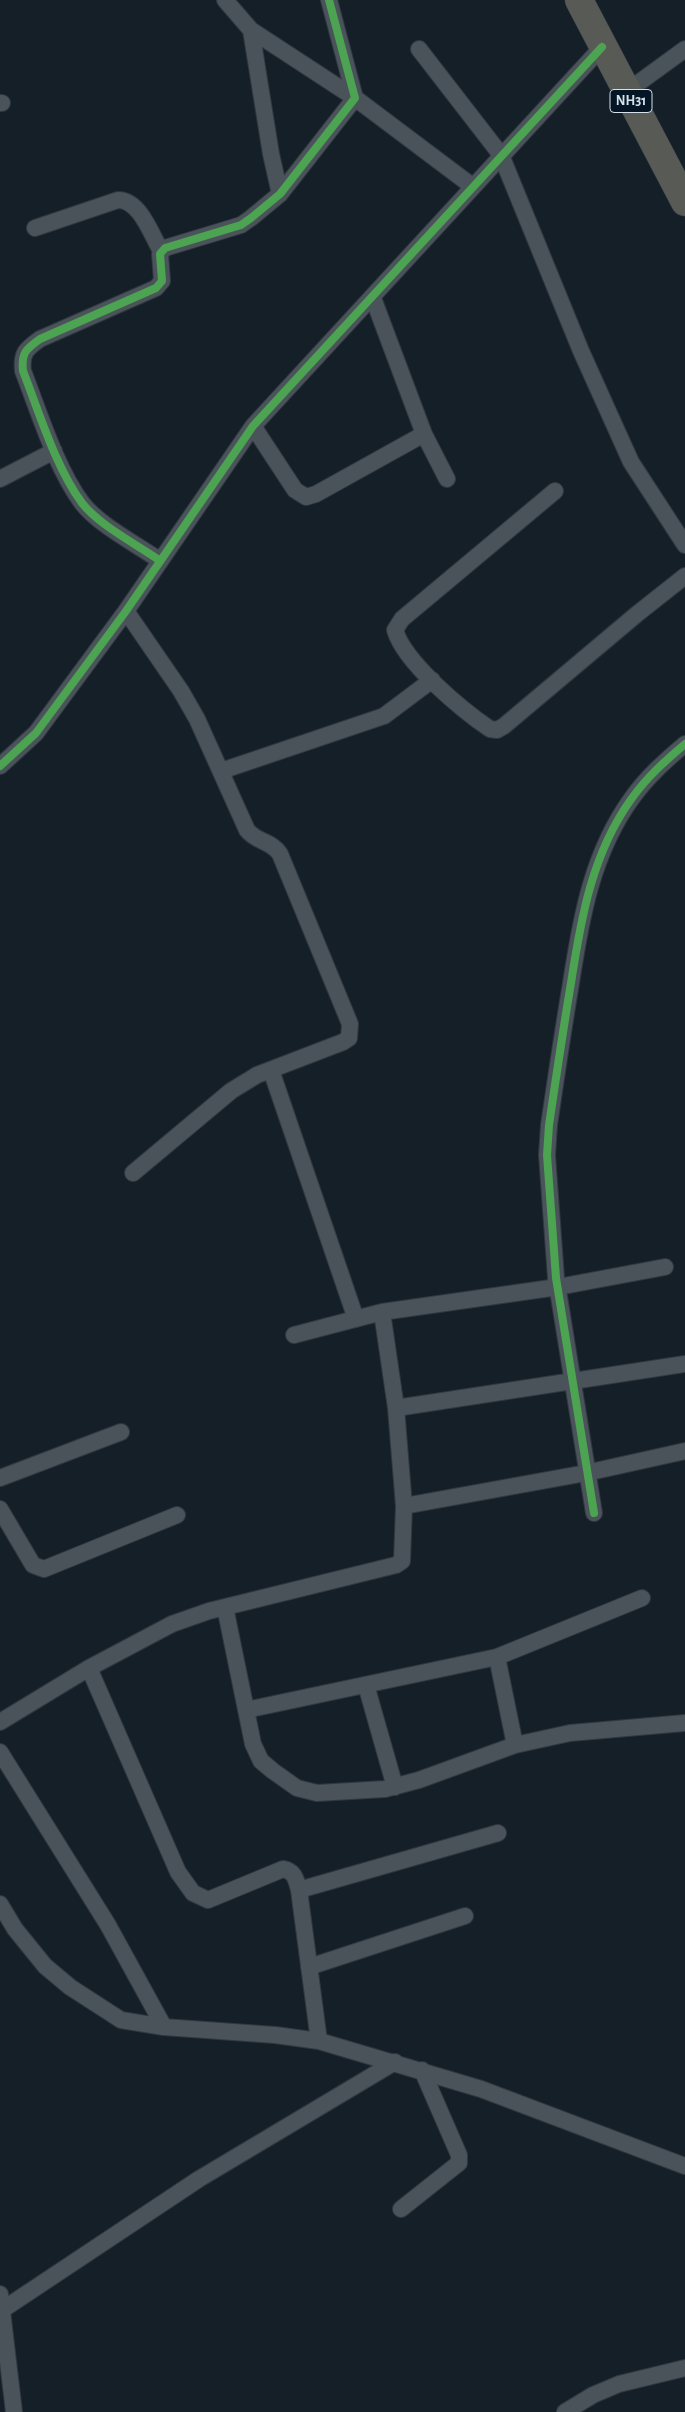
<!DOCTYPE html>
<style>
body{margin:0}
canvas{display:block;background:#141f27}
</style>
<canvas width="685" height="2412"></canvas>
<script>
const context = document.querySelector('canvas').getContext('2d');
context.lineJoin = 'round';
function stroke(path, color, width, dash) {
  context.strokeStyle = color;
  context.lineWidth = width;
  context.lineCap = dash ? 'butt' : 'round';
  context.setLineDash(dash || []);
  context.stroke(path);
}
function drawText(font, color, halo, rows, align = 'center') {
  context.font = font + ' "Alegreya Sans",sans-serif';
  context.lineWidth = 4;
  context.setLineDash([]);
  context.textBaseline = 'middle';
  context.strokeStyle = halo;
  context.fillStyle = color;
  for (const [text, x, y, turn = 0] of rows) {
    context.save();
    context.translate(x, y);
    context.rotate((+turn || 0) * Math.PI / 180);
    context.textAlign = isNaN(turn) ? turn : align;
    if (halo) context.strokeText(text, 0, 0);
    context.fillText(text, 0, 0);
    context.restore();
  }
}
const street = new Path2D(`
 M225 0 251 30 355 98 472 186
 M251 30 271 154 280 194
 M419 49 501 155 581 351 631 462 685 545
 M626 92 685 49
 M0 103H2
 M35 228 118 200C140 200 151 234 161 251
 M373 298 424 434 447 479
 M253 426 295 490 306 497 316 494 424 434
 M0 479 54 451
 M555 491 402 619 395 630C404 662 462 710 490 729L497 730 504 726 637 614 685 576
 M159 560C136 544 99 525 82 503 56 468 39 412 23 371 21 353 26 349 40 339L156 288 162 281 160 254 165 248 241 225 251 218 280 194 355 98 329 0
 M126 611 181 691 197 719 247 830C256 842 272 841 280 854L350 1024 349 1038 343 1042 257 1075 231 1091 133 1173
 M0 766 36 733 126 611 253 426 602 47
 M221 771 384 716 432 680
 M271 1070 356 1319
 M294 1335 382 1312 558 1287 665 1267
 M396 1408 685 1364
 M0 1478 121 1432
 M404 1506 586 1473 685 1451
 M0 1509 33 1565 44 1569 177 1515
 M594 1513 556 1278 547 1155 549 1125C556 1078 563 1030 571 983 581 918 592 853 632 798 647 777 665 761 685 744
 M225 1607 253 1744 261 1761 273 1771 297 1788 317 1793 385 1789 419 1780 515 1745 570 1733 685 1723
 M497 1657 515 1745
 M89 1668 178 1872 193 1893 208 1900 283 1869C295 1871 296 1880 299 1890L319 2041
 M366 1685 395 1787
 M246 1710 497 1657 642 1598
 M0 1722 89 1668 172 1624 209 1611 396 1565 402 1561 404 1506 396 1408 382 1312
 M0 1752 108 1925 164 2027
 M299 1890 498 1833
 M0 1904 15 1929 45 1966 70 1987 121 2020 164 2027 275 2035 319 2041 481 2089 685 2166
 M309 1967 465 1916
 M401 2209 459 2163V2155L422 2070
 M0 2294 14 2412
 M2 2310 199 2179 395 2062
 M565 2412 593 2395 619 2384 685 2368`);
const highway = new Path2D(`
 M579 0 685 202`);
stroke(street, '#313840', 18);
stroke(highway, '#313840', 29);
stroke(street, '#4b535a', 16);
stroke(highway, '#585a56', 28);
stroke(new Path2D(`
 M159 560C136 544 99 525 82 503 56 468 39 412 23 371 21 353 26 349 40 339L156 288 162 281 160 254 165 248 241 225 251 218 280 194 355 98 329 0
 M0 766 36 733 126 611 253 426 602 47
 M594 1513 556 1278 547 1155 549 1125C556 1078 563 1030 571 983 581 918 592 853 632 798 647 777 665 761 685 744`), '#4ca352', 8);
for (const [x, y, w] of [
 [631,101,42]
]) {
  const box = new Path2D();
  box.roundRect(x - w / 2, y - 11.5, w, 23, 4);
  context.fillStyle = '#041625';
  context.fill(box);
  stroke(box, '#d5e1eb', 1);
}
drawText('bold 14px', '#d5e1eb', null, [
 ["NH31",631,101]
]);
</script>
